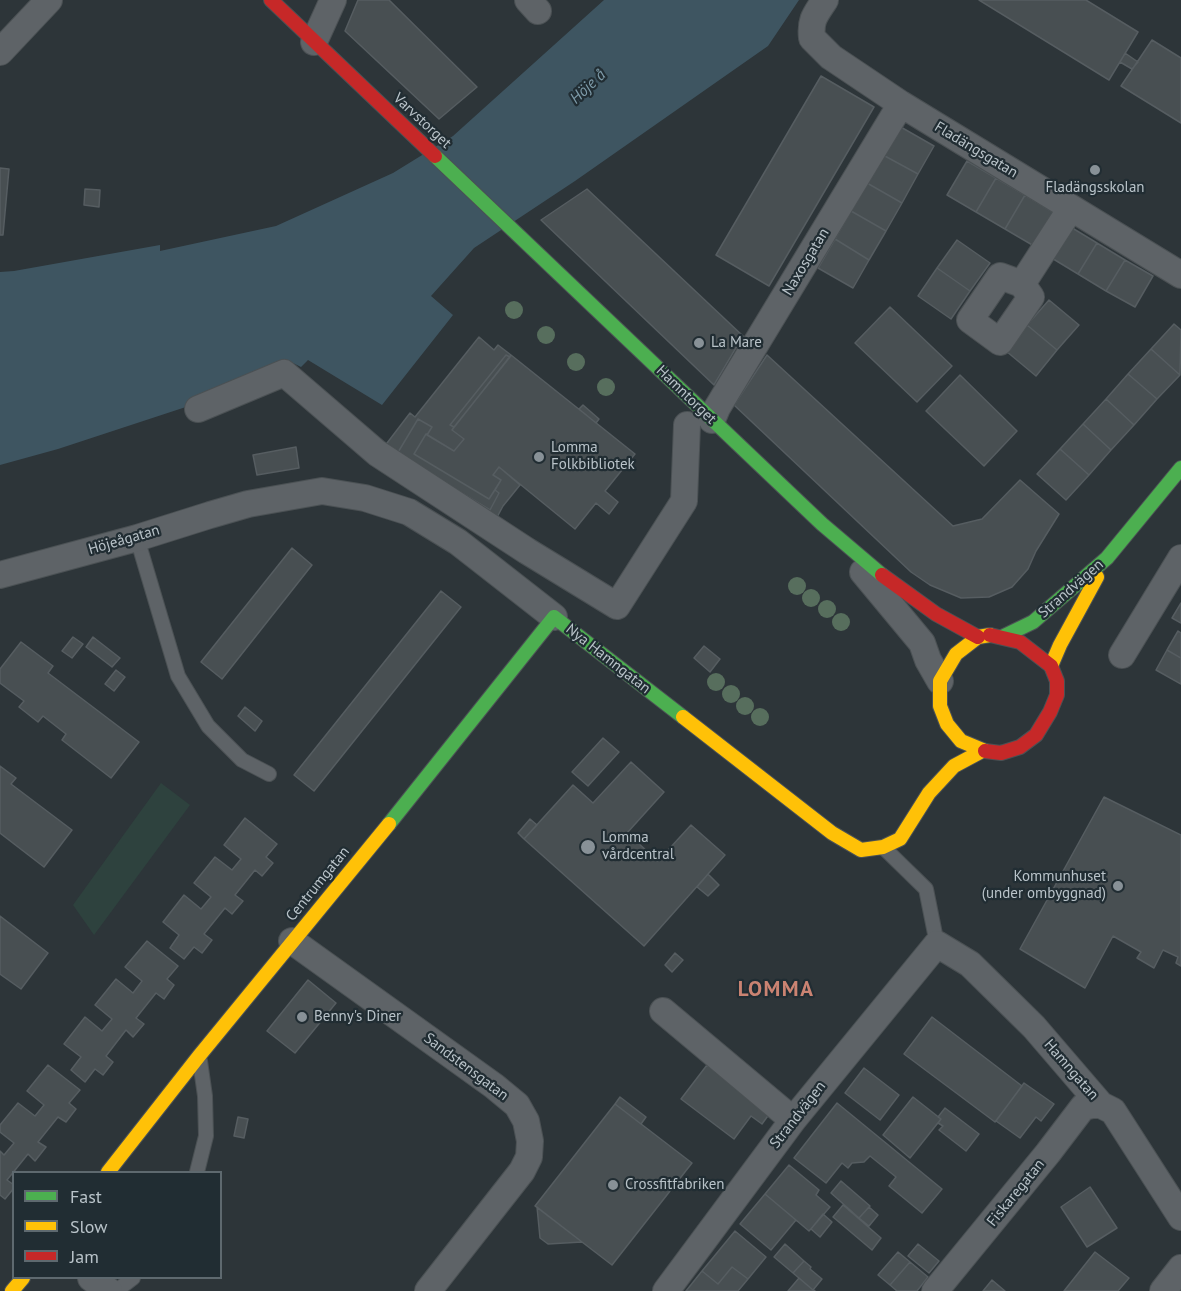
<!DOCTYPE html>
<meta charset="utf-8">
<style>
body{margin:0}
#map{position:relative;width:1181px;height:1291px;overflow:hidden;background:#2d3539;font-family:"PT Sans",sans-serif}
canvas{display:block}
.legend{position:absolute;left:12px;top:1171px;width:210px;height:108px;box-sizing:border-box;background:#212d33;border:2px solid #5e696f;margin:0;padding:8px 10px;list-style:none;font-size:18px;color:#b9c3c9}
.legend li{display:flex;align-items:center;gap:12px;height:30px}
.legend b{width:30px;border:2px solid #5e696f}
</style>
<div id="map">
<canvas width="1181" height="1291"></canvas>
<ul class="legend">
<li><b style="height:8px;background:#4caf50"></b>Fast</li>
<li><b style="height:8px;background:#ffc107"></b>Slow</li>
<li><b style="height:8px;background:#c62828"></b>Jam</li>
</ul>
</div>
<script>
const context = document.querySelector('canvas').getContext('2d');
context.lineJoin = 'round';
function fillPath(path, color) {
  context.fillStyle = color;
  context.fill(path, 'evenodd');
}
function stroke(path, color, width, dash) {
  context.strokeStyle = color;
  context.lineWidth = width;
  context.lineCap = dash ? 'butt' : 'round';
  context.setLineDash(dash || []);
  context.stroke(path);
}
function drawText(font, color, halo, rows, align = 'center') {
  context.font = font + ' "PT Sans",sans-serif';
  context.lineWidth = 4.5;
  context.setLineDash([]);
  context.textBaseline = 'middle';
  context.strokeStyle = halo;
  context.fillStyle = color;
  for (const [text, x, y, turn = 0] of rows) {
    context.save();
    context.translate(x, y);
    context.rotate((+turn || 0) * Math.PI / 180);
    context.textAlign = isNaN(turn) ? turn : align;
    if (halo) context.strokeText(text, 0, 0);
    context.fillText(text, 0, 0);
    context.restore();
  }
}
fillPath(new Path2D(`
 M161 783 190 805 94 935 73 905Z`), '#2e423e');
fillPath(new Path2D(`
 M604 0H799L768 46 575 181 474 248 431 296 453 315 382 405 308 360 301 367 287 360 279 361 217 391 198 403 58 449 0 465V272L14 271 160 245V251L276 226 393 173 453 136Z`), '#3e5561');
const building = new Path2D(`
 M358 0H389L477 87 439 119 345 31Z
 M979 0H1086L1138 32 1109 80Z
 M1152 40 1181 58V123L1121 86Z
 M1125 53 1138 62 1132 69 1120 62Z
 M821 76 874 107 769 286 716 255Z
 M899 126 934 146 918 174 883 155Z
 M883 155 918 174 902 203 867 183Z
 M967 161 996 178 976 212 947 195Z
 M0 168 9 169 3 235H0Z
 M996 178 1025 195 1005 229 976 212Z
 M867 183 902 203 886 231 851 211Z
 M85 189 100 190 99 207 84 205Z
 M587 189 743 336 714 385 541 220Z
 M1025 195 1053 212 1034 246 1005 229Z
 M851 211 886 231 869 260 835 239Z
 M1069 226 1097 243 1078 274 1050 257Z
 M835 239 869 260 853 288 818 268Z
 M957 240 990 263 970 291 937 268Z
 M1097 243 1125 260 1106 291 1078 274Z
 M1125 260 1153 276 1135 307 1106 291Z
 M937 268 970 291 951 319 918 296Z
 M1049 300 1079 325 1057 350 1027 325Z
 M890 307 952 366 917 402 855 343Z
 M1174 324 1181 330 1180 375 1151 349Z
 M1027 325 1057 350 1036 376 1006 351Z
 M479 337 494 350 498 345 511 355 510 357 506 355 450 425 454 427 452 430 464 439 454 451 427 435 432 427 418 419 397 454 490 510 499 493 495 490 501 480 493 475 499 467 520 485 503 506 495 521 384 447 410 413 415 417Z
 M1151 349 1180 375 1157 399 1128 374Z
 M506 355 510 357 454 427 450 425Z
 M511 355 635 454 605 491 618 502 609 514 596 503 575 529 499 467 493 475 501 480 489 499 414 454 426 434 454 451 464 439 452 430Z
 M767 355 953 526 982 519 1020 480 1059 514 1036 551 1028 569 1012 587 989 597 961 598 930 585 911 572 734 405Z
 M1128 374 1157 399 1134 425 1106 399Z
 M960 375 1017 431 984 466 926 411Z
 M1106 399 1134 425 1111 450 1083 424Z
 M583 405 599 419 596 423 579 409Z
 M418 419 432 427 427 435 426 434 414 454 489 499 495 490 499 493 490 510 397 454Z
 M1083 424 1111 450 1089 475 1060 449Z
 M296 447 299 468 257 475 253 455Z
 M1060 449 1089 475 1066 500 1037 474Z
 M292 548 312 565 222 679 201 662Z
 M441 591 461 607 314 791 294 775Z
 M1181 603V623L1172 618Z
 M1178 631 1181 633V658L1167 650Z
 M73 637 83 644 72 658 62 651Z
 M93 637 120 658 112 667 86 647Z
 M21 642 53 666 48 673 139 742 111 778 62 740 66 734 43 716 38 722 19 707 24 701 0 683V669Z
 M704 646 720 659 710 672 694 658Z
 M1167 650 1181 658V684L1156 670Z
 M116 670 125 677 114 691 105 684Z
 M245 707 262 721 255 731 238 716Z
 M603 738 619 752 588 786 572 772Z
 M631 762 664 792 627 833 658 861 691 825 725 855 644 946 524 839 573 785 593 803Z
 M0 766 16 778 11 784 72 830 44 867 0 833Z
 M1104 797 1181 835V966L1176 963 1178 957 1163 950 1154 968 1137 958 1141 952 1113 936 1085 988 1020 949Z
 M245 818 277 844 266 857 273 863 262 876 255 870 235 895 243 901 232 914 225 908 204 934 212 940 202 953 194 947 184 959 170 948 179 935 163 922 184 895 201 909 211 897 194 883 215 857 232 870 241 859 224 845Z
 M530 819 537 825 524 839 518 833Z
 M708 874 719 885 708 896 697 887Z
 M0 916 48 953 21 989 0 974Z
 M147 941 178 966 167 979 174 985 164 999 156 993 136 1018 144 1024 133 1037 126 1030 106 1056 113 1062 103 1075 95 1069 85 1082 71 1070 81 1057 64 1044 85 1017 102 1031 112 1019 95 1005 116 979 133 993 142 981 125 967Z
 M675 953 683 960 672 972 665 965Z
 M308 980 336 1003 295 1053 267 1031Z
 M932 1017 1022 1086 995 1122 904 1054Z
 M48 1065 80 1090 69 1103 76 1109 66 1122 58 1117 38 1142 46 1147 35 1161 28 1154 7 1180 14 1185V1188L5 1199 0 1195V1151L4 1155 14 1143 0 1132V1125L18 1103 35 1116 44 1105 27 1091Z
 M707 1065 770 1113 762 1124 751 1116 734 1139 681 1099Z
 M864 1068 899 1095 880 1120 845 1093Z
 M1024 1083 1054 1104 1041 1121 1036 1117 1020 1138 996 1121Z
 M620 1097 646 1117 641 1124 615 1104Z
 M913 1097 941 1119 910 1158 883 1135Z
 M837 1103 942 1189 922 1213 889 1186 896 1177 870 1156 864 1162 852 1163 848 1168 842 1163 826 1183 794 1158Z
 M615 1104 692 1163 612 1265 535 1206Z
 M945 1108 979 1134 966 1151 939 1130 943 1126 938 1123 941 1119 938 1117Z
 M238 1117 248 1119 244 1138 234 1136Z
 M789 1165 819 1190 816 1195 830 1207 809 1231 765 1194Z
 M841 1181 870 1206 859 1218 831 1193Z
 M1090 1187 1117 1228 1087 1247 1061 1207Z
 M765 1194 796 1220 771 1250 740 1224Z
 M843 1205 881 1238 872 1250 833 1217Z
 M537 1207 582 1242 548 1244 540 1238Z
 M869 1207 878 1215 869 1226 859 1218Z
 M823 1214 832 1222 820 1237 811 1229Z
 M735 1231 766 1257 748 1279 732 1267 718 1284 702 1271Z
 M785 1244 804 1261 793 1273 774 1257Z
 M918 1244 939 1261 929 1273 908 1256Z
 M898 1252 910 1262 890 1285 878 1275Z
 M1095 1252 1129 1278 1118 1291H1064Z
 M804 1261 811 1267 810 1269 822 1279 813 1290 793 1273Z
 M910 1262 928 1277 917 1291H897L890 1285Z
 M732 1267 748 1279 738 1291H686L702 1271 718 1284Z
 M799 1278 813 1290 815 1291H788Z
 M992 1280 1005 1291H983Z`);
fillPath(building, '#484f52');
stroke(building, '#565d61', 1.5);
const lane = new Path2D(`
 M137 538 178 676 208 726 242 760 269 774
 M883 847 926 889 937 944
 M197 1172 206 1136 205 1096 200 1061
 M116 1291 133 1278`);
const street = new Path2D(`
 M528 0 538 11
 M825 0C815 15 810 20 812 38L831 57 901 104 1181 275
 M314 42 333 0
 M0 52 49 0
 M1022 284 1031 297 1000 342 970 320 1000 276 1022 284 1071 208
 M198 409 284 373 377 453 527 551 617 606 684 501 687 425
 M712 420 717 408 901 104
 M863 572 922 643 928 660 940 681
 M0 575 137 538 210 515 248 504 322 491 365 498 409 512 458 542 554 617
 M1122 655 1181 558
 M292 941 494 1086 517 1105 526 1121 530 1141 529 1157 522 1171 428 1291
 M663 1011 793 1120
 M91 1278 109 1291
 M666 1291 793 1120 937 944 970 964 1034 1027 1101 1105 1113 1111 1181 1217
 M935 1291 1048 1153 1083 1107 1092 1105H1101
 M1163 1291 1181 1268`);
const fast = new Path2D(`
 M435 156 822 524 882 575
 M1002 637 1033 622 1107 558 1181 468
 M389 824 554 617 683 717`);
const slow = new Path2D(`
 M1051 666 1060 645 1097 577
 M683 717 832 833 861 850 883 847 900 839 929 793 954 766 982 751
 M985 751 961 741 947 724 940 706V681L956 654 978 637 990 635
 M108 1172 199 1056 389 824
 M12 1291 23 1278`);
const jam = new Path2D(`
 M271 0 435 156
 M882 575 936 614 978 637
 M985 751 1001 753 1020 747 1036 735 1050 712 1057 695V681L1051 666 1020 642 990 635`);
stroke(lane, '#4b5154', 16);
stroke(street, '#4b5154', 28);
stroke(fast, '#4b5154', 16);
stroke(slow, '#4b5154', 16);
stroke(jam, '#4b5154', 16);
stroke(lane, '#5e6367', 14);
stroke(street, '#5e6367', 26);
stroke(fast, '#4caf50', 14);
stroke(slow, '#ffc107', 14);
stroke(jam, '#c62828', 14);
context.fillStyle = '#576e5d';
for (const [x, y] of [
 [514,310],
 [546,335],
 [576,362],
 [606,387],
 [797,586],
 [811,598],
 [827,609],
 [841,622],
 [716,682],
 [731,694],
 [745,706],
 [760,717]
]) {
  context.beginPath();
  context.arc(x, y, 9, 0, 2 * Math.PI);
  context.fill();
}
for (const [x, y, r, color] of [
 [1095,170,6,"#889197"],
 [699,343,6,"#889197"],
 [539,457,6,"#889197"],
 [588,847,8,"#889197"],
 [1118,886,6,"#889197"],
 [302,1017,6,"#889197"],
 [613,1185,6,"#889197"]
]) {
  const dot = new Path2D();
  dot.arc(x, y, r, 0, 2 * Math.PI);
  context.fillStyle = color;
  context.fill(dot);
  stroke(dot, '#212d33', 2);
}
drawText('15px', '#b9c3c9', '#212d33', [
 ["Varvstorget",422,121,43],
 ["Fladängsgatan",976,150,31],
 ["Naxosgatan",806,262,-59],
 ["Hamntorget",686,395,44],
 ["Höjeågatan",124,540,-16],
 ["Strandvägen",1071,589,-41],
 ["Nya Hamngatan",608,659,38],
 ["Centrumgatan",318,884,-51],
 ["Sandstensgatan",466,1067,37],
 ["Hamngatan",1071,1070,49],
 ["Strandvägen",798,1115,-52],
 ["Fiskaregatan",1016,1193,-51]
]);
drawText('15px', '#b9c3c9', '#212d33', [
 ["Fladängsskolan",1095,188,"center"],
 ["La Mare",711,343],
 ["Lomma",551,448],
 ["Folkbibliotek",551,465],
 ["Lomma",602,838],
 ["vårdcentral",602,855],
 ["Kommunhuset",1106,877,"right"],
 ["(under ombyggnad)",1106,894,"right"],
 ["Benny's Diner",314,1017],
 ["Crossfitfabriken",625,1185]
], 'left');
drawText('italic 16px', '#7d9aa8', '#212d33', [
 ["Höje å",588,87,-43]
]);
context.letterSpacing = '1.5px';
drawText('bold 21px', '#ca8372', '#212d33', [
 ["LOMMA",776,990]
]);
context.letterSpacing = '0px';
</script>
